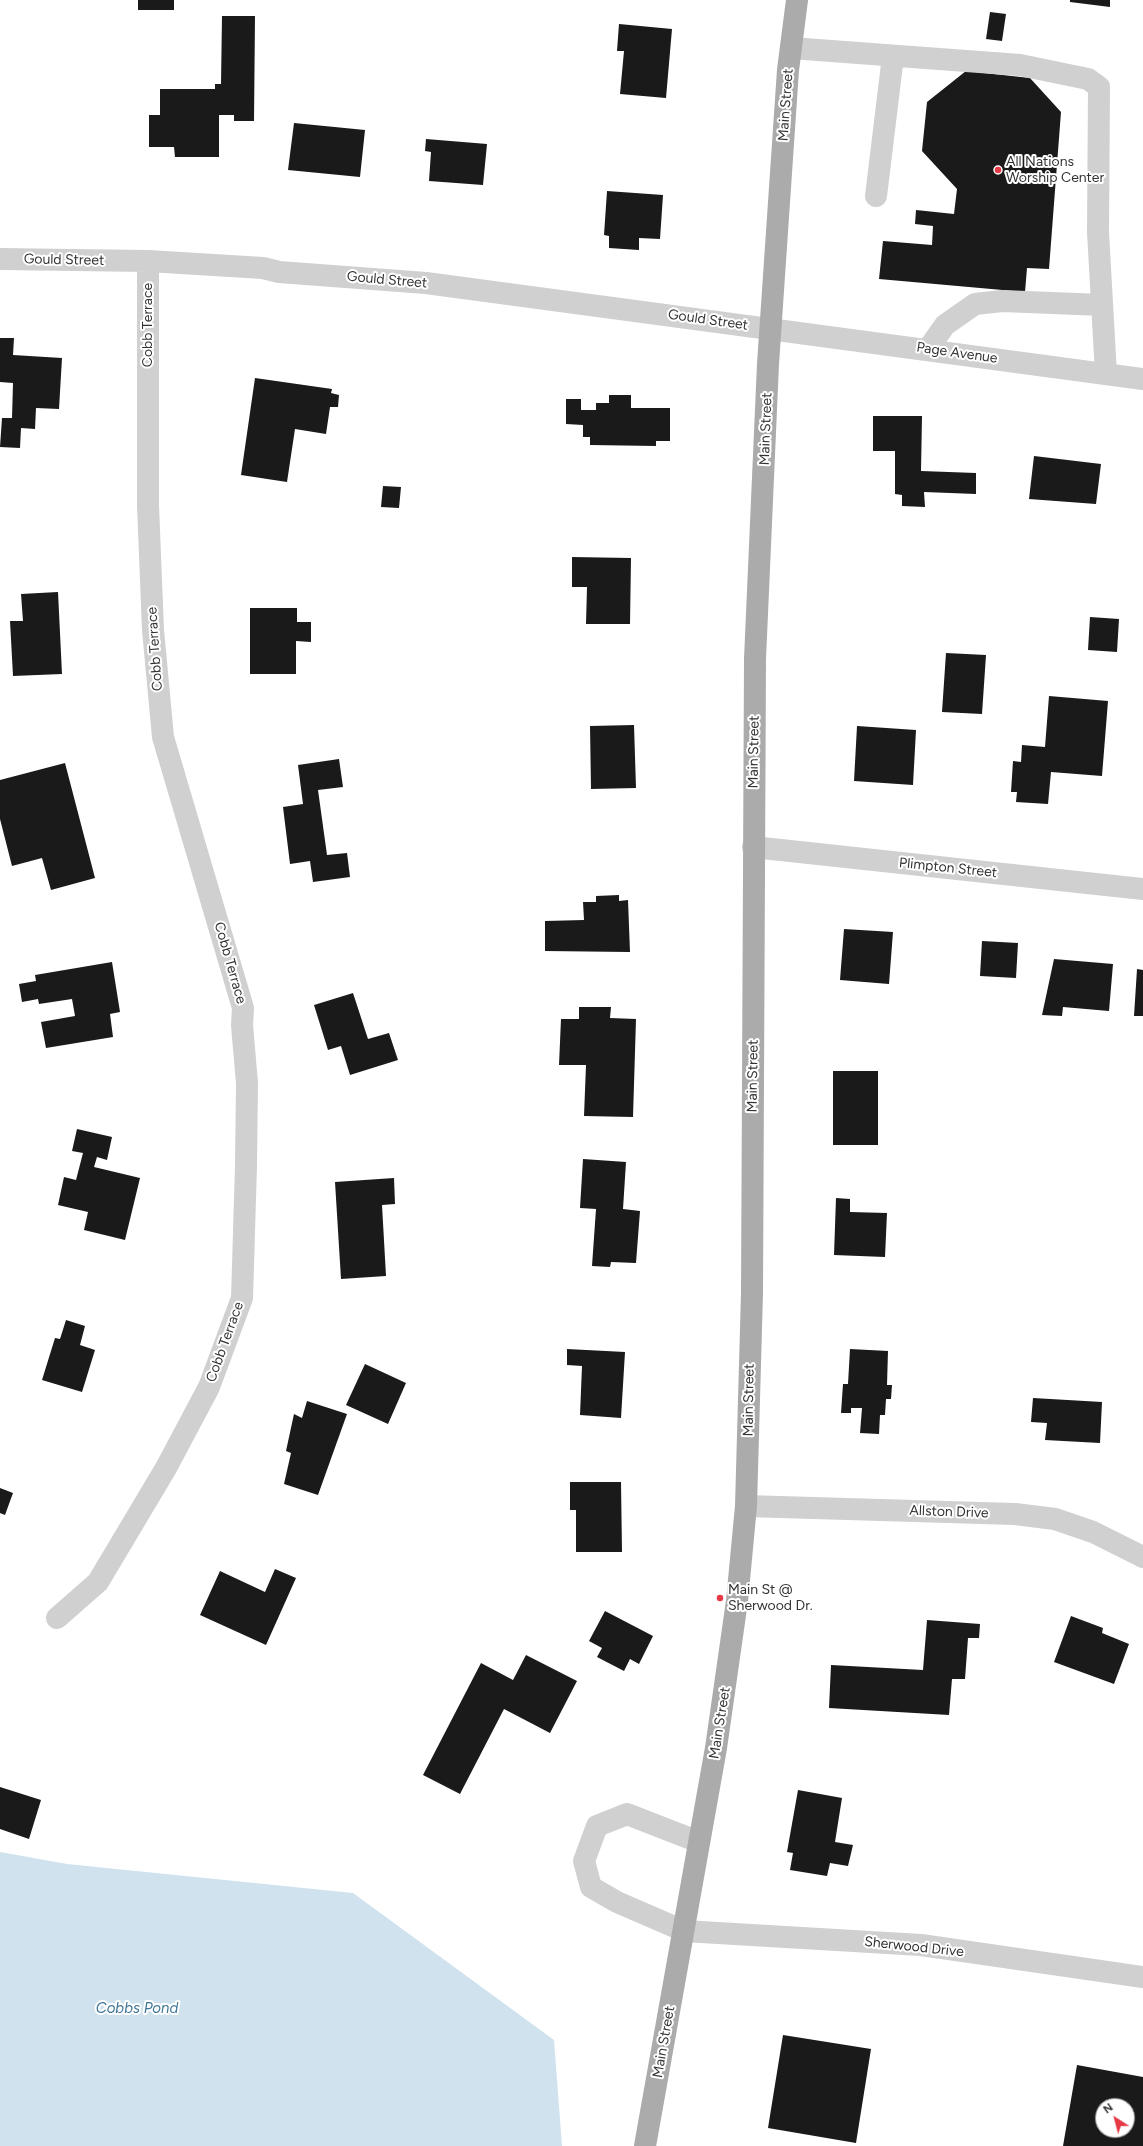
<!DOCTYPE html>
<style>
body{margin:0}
#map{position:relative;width:1143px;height:2146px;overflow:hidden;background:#fff;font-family:Figtree,sans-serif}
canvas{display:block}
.north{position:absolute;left:1095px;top:2098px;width:40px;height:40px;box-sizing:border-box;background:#fff;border:1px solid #adadad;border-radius:50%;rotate:324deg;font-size:11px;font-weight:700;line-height:16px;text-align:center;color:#333}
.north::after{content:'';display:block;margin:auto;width:14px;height:18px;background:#e63946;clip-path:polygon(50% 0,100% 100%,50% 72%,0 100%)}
</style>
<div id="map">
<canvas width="1143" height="2146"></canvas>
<div class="north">N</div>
</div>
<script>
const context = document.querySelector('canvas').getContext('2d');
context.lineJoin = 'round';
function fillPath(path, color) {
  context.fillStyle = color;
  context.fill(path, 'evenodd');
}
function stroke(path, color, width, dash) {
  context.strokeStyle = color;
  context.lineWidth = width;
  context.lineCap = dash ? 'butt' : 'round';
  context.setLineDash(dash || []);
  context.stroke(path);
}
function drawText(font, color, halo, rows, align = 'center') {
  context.font = font + ' Figtree,sans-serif';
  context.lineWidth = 4;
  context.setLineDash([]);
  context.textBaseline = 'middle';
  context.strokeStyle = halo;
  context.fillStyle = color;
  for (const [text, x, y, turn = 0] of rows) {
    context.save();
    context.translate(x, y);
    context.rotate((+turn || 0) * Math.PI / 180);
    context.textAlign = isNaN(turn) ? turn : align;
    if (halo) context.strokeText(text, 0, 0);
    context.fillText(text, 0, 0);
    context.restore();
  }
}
fillPath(new Path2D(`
 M0 1852 67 1864 353 1893 554 2040 562 2146H0Z`), '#cfe2ee');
fillPath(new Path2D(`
 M138 0H174V10H138Z
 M1070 0H1110V7L1070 2Z
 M990 12 1006 14 1002 41 986 39Z
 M222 16H255L254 121H234V115H219V157H175L174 147H149V115H160V89H215V84H221Z
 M619 24 672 29 666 98 620 94 624 51H617Z
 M966 71 1030 78 1061 112 1049 269 1027 268 1025 292 879 279 883 241 932 245 933 226 915 224 916 210 954 214 957 189 922 151 927 102Z
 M294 123 365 130 360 177 288 170Z
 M426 139 487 144 483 185 429 181 431 152 425 151Z
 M607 191 663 195 660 239 639 238V250L609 248V236L604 235Z
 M0 338H14L13 355 62 358 59 409 36 408 35 429 21 428 20 448 0 447 2 418H12L13 383 0 382Z
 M255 378 332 389 331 393 339 395 338 407H330L326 434 295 429 287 482 241 475Z
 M609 395H631V408H670V441H656V446L590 445V437H583V425L566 424V399H581V410H596V403H609Z
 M873 416H922L921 471 976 473V494L924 492 925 507 902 506V495L895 494V451H873Z
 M1034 456 1101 464 1096 504 1029 499Z
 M383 486 401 487 399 508 381 507Z
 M572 557 631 558 630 624H586L587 587H572Z
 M58 592 62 674 13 676 10 621H23L21 594Z
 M250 608H297V622H311V642L296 641V674H250Z
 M1090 617 1119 619 1117 652 1088 650Z
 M946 653 986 655 982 714 942 712Z
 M1049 696 1108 701 1102 776 1051 772 1048 804 1016 802 1017 792H1011L1013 761 1021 762 1022 745 1045 747Z
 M634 725 636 788 591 789 590 726Z
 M857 726 916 730 913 785 854 781Z
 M339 759 343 787 318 790 327 855 347 853 350 877 313 882 310 861 290 864 283 807 303 804 298 765Z
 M65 763 95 878 51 890 42 858 12 866 0 819V780Z
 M619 895V901L628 900 630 952 545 951V921L584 920 583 902H596V896Z
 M844 929 893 932 889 984 840 980Z
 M982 941 1018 943 1016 978 980 976Z
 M1054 959 1113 964 1109 1011 1063 1007 1062 1016 1042 1015Z
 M112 962 120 1012 110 1014 113 1037 46 1048 41 1022 75 1016 72 999 39 1004 38 999 22 1002 19 984 36 981 35 975Z
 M1137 969 1143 970V1016H1134Z
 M353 993 368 1039 389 1033 398 1060 350 1075 341 1046 328 1050 314 1005Z
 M579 1007H611L610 1018 636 1019 633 1117 584 1116 586 1065H559L561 1019H579Z
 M833 1071H878V1145H833Z
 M77 1129 112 1137 107 1160 97 1157 94 1167 140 1178 125 1240 84 1230 88 1212 58 1205 64 1177 76 1180 83 1153 72 1151Z
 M583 1159 626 1162 623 1209 640 1211 636 1263 611 1262 610 1267 592 1266 596 1209 580 1208Z
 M394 1178 395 1204 382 1205 386 1276 341 1279 335 1182Z
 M836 1198 850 1199V1212L887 1213 885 1257 834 1255Z
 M66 1320 85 1326 80 1345 95 1350 82 1392 42 1380 55 1338 60 1339Z
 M567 1349 625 1352 621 1418 580 1415 582 1366 567 1365Z
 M850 1349 888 1351 887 1385H892L891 1399H886L885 1415H880L879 1434 860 1433 862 1408H851V1413H841L843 1384H848Z
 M365 1364 406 1383 388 1424 346 1405Z
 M1033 1398 1102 1402 1100 1443 1045 1440 1047 1423 1031 1422Z
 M307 1401 347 1414 318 1495 284 1484 291 1453 286 1451 294 1414 302 1418Z
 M570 1482H621L622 1552H576V1510H570Z
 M0 1488 13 1493 5 1515 0 1513Z
 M275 1569 296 1578 266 1645 200 1615 220 1571 265 1592Z
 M605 1611 653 1636 639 1664 630 1659 624 1671 597 1657 602 1648 589 1641Z
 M1071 1616 1103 1628 1102 1633 1129 1644 1114 1684 1054 1662Z
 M927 1620 980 1624 979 1638H968L965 1679H952L949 1715 829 1708 831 1665 923 1670Z
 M526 1655 577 1681 550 1733 504 1709 460 1794 423 1775 481 1663 513 1680Z
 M0 1787 41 1800 29 1839 0 1829Z
 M798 1790 842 1798 835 1842 853 1845 848 1866 830 1863 827 1876 790 1870 793 1853 787 1852Z
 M783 2035 871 2049 856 2143 768 2128Z
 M1077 2065 1143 2077V2146H1063ZM1103 2106H1127V2130H1103Z`), '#1a1a1a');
stroke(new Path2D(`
 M791 48 1020 65 1088 79 1099 87 1098 232 1106 374
 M876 196 893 56
 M0 259 148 261 263 268 279 272 426 283 1143 379
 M928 349 945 325 975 304 1002 301 1102 305
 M753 847 1143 889
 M746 1506 1015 1514 1055 1519 1093 1532 1143 1557
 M57 1618 98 1582 166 1468 209 1387 242 1298 246 1166 247 1083 242 1025 243 1008 163 737 153 630 148 505V261
 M699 1842 627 1814 597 1826 584 1861 591 1887 617 1902 684 1931 921 1945 1143 1977`), '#d0d0d0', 22);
stroke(new Path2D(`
 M645 2146 716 1748 737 1601 746 1506 752 1293 755 659 768 364 788 70 797 0`), '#ababab', 22);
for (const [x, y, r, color] of [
 [998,170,4,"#e63946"],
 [720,1598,4,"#e63946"]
]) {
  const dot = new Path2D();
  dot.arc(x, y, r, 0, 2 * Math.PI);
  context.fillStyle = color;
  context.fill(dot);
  stroke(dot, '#fff', 1.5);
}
drawText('14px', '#333', '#fff', [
 ["Main Street",786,105,-86],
 ["Gould Street",64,260,1],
 ["Gould Street",387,280,5],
 ["Gould Street",708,320,8],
 ["Cobb Terrace",148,325,-90],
 ["Page Avenue",957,353,8],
 ["Main Street",766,429,-88],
 ["Cobb Terrace",155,649,-94],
 ["Main Street",754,752,-89],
 ["Plimpton Street",948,868,6],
 ["Cobb Terrace",230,963,74],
 ["Main Street",753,1076,-89],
 ["Cobb Terrace",225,1342,-70],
 ["Main Street",749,1400,-89],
 ["Allston Drive",949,1512,2],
 ["Main Street",720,1723,-81],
 ["Sherwood Drive",914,1947,6],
 ["Main Street",664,2042,-80]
]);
drawText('14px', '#333', '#fff', [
 ["All Nations",1006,162],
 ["Worship Center",1006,178],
 ["Main St @",728,1590],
 ["Sherwood Dr.",728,1606]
], 'left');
drawText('italic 15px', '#3f7597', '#fff', [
 ["Cobbs Pond",137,2009]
]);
</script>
